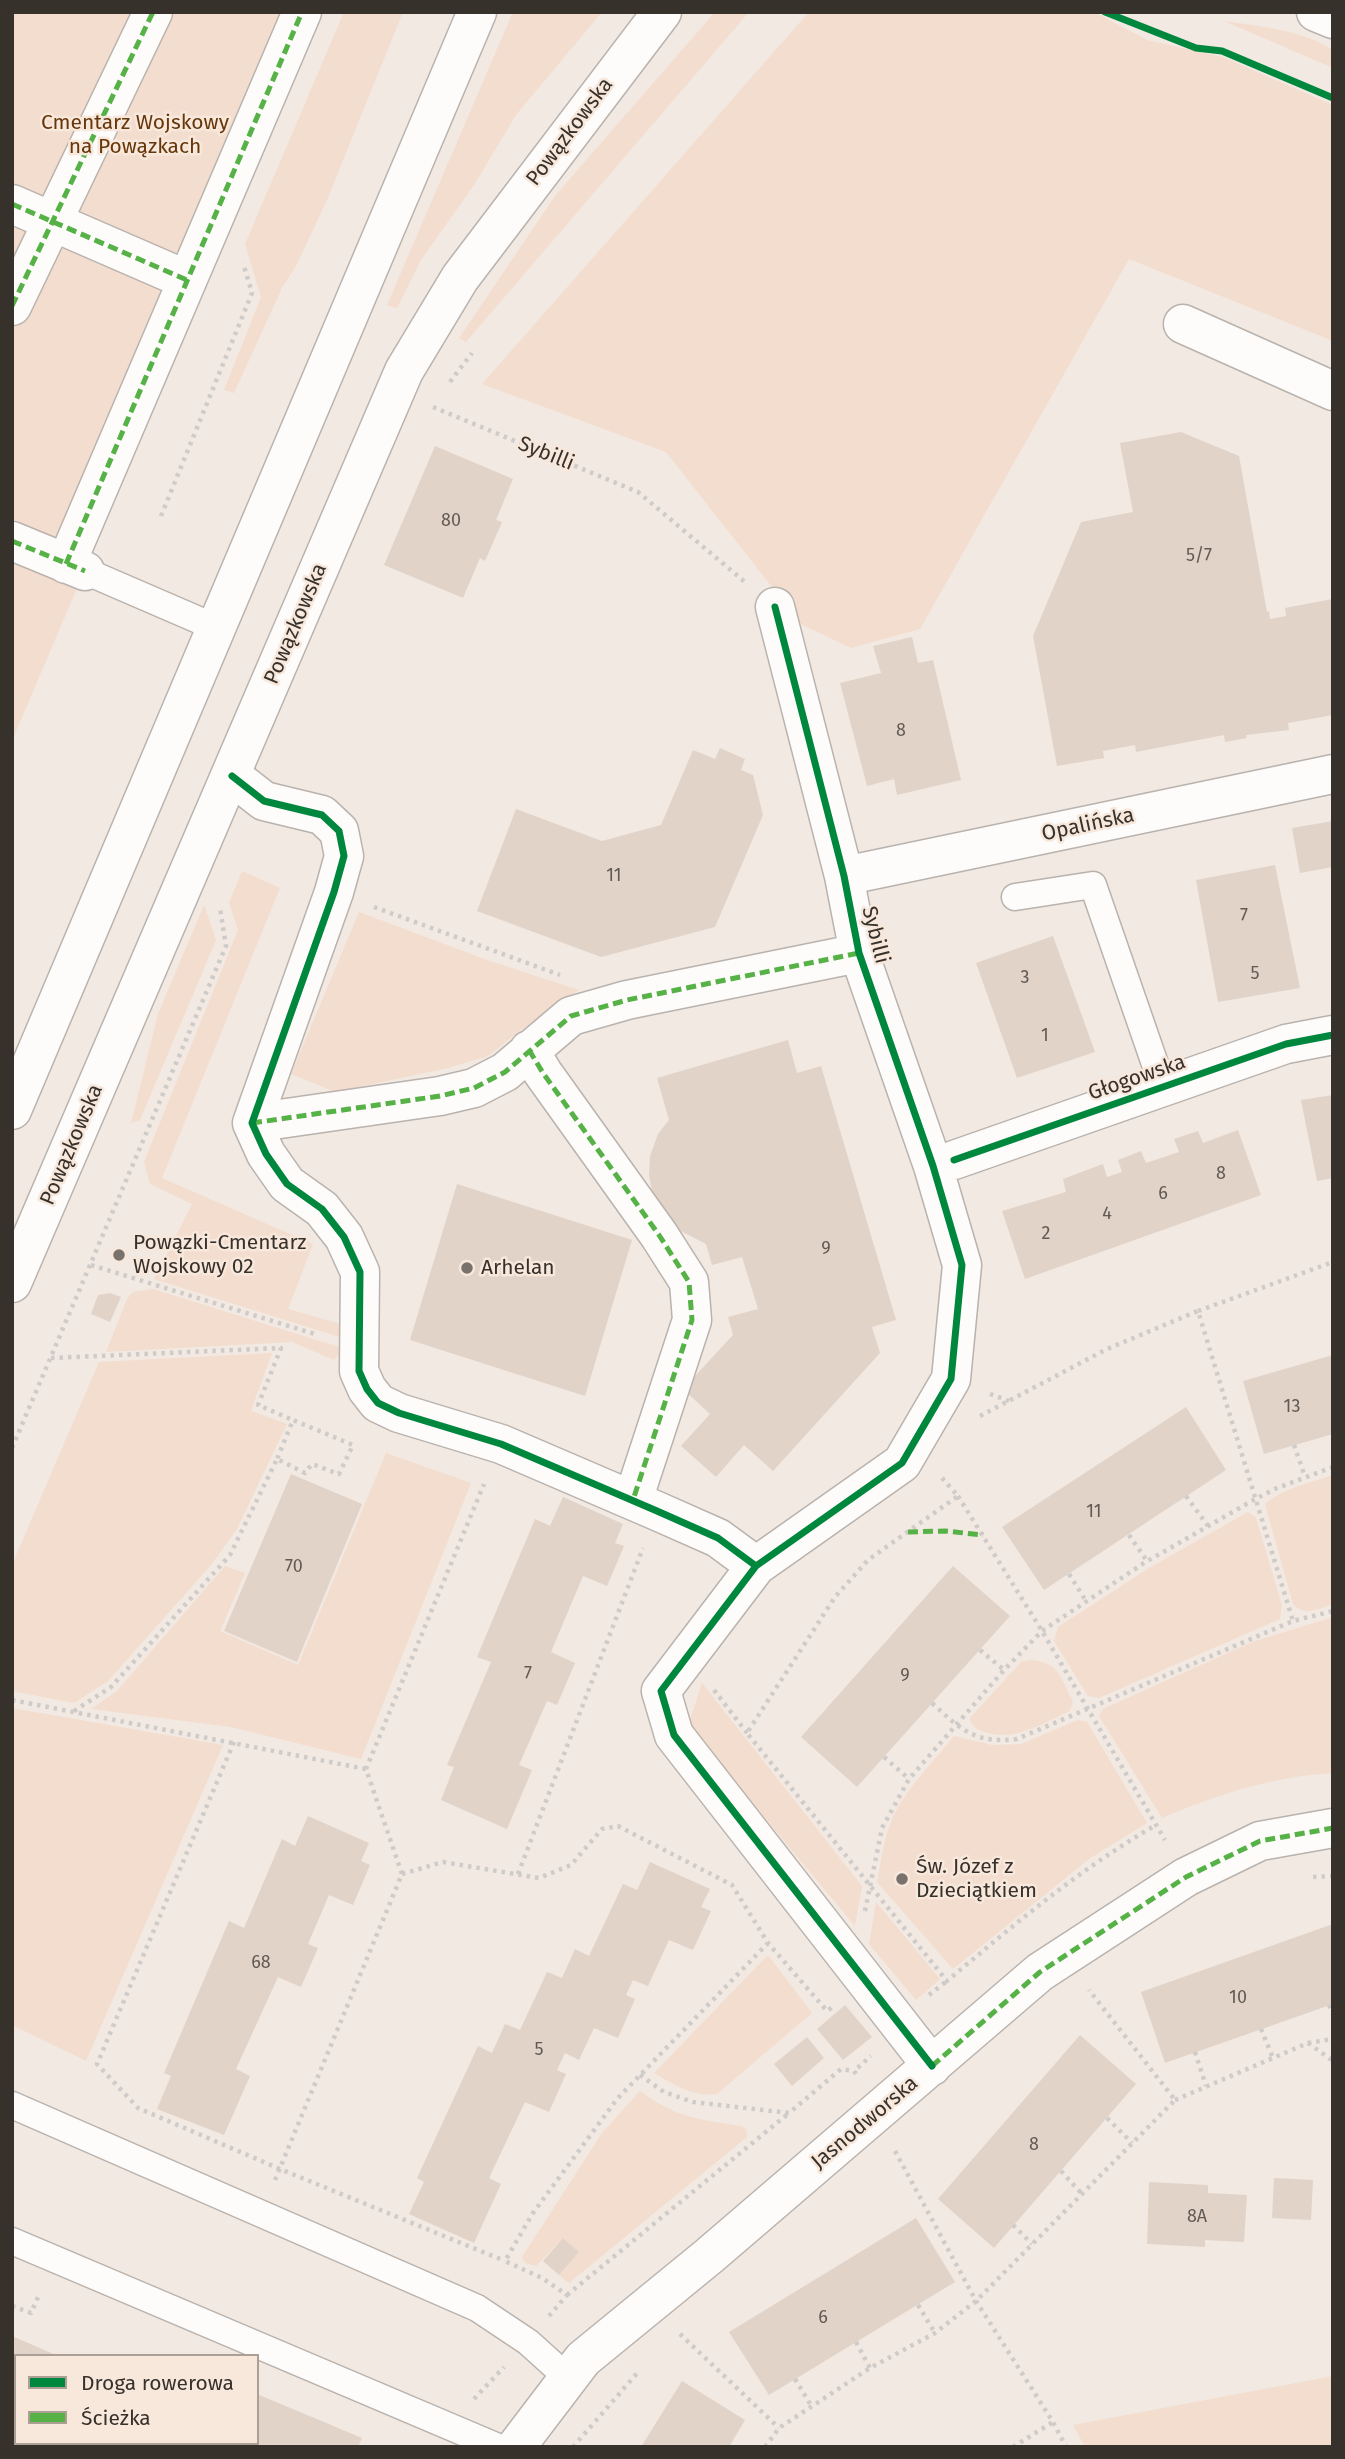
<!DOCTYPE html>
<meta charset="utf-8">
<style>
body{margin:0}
#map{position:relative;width:1345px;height:2459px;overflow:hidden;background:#f2e9e2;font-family:"Fira Sans",sans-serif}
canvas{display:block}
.frame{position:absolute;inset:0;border:14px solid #37312c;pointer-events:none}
.legend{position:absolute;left:14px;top:2354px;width:245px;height:91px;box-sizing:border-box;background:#f8e8dc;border:2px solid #ab9f96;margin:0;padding:9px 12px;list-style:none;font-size:21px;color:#37312c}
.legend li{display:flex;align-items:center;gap:14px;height:35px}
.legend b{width:35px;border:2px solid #ab9f96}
</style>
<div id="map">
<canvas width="1345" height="2459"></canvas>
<div class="frame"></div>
<ul class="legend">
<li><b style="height:9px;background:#00873e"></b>Droga rowerowa</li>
<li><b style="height:9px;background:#56b246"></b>Ścieżka</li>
</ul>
</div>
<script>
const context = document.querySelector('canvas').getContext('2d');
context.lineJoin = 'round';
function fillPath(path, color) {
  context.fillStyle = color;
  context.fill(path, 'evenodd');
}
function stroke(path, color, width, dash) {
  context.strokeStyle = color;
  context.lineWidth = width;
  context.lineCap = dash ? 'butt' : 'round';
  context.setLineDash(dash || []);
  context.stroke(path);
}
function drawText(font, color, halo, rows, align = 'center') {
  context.font = font + ' "Fira Sans",sans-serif';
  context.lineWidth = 5;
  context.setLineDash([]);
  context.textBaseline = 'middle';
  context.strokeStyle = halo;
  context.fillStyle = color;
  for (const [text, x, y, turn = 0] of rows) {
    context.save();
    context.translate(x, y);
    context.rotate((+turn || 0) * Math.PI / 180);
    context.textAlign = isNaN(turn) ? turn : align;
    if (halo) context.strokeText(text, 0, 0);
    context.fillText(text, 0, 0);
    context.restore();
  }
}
fillPath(new Path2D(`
 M12 12H322L12 741Z
 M344 12H403L327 200 296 266 283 286 234 393 224 390 261 297 245 244Z
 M513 12H602L516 115 474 185 421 260 397 308 387 305Z
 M715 12H749L466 342 459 338 555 196Z
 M809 12H1094L1147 40 1223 57 1333 105V341L1129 259 920 629 851 648 801 624 666 452 482 384Z
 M1224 21C1261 27 1300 29 1333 50V68Z
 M242 871 280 888 162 1178 313 1244 288 1309 344 1325 343 1338 154 1279 192 1204 150 1184 144 1162 238 930 229 903Z
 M204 905 216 940 140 1120 131 1123 158 1014Z
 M359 912 487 960 579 990 521 1030 488 1056 448 1068 335 1092 291 1074Z
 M153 1289 339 1347 342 1351 334 1360 292 1342 106 1352 127 1299 133 1292Z
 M272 1353 251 1411 287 1424 237 1529 211 1565 108 1681 74 1703 12 1691V1565L99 1362Z
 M386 1453 471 1483 361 1759 231 1727 91 1709 117 1691 225 1566 245 1573 220 1631 298 1665Z
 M1333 1475V1604C1318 1609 1305 1617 1293 1604L1265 1504C1284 1488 1310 1483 1333 1475Z
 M1248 1512 1256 1518 1282 1605 1280 1619 1099 1698 1088 1696 1054 1641 1058 1627 1149 1568Z
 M1333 1617V1773C1270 1777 1219 1794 1162 1818L1099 1716 1103 1709 1252 1642Z
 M1029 1660C1060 1662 1059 1676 1073 1701L1070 1711C1043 1723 1015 1742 985 1732 976 1729 972 1727 970 1718L1021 1662Z
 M702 1683 862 1886 855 1926 688 1726Z
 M12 1708 223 1745 86 2061 12 2025Z
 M1078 1720 1087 1722 1147 1823 1089 1859 953 1969 877 1882C881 1861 884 1839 892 1819 905 1790 934 1761 954 1736L992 1745 1021 1744Z
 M876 1902 940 1979 916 2000 869 1944Z
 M768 1955 812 2013 717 2094C692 2097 675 2085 654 2073Z
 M640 2091C674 2117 701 2120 741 2126L746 2129 747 2137 569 2283 559 2275 579 2252 563 2238 536 2266 525 2263 522 2257 602 2133Z
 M1333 2376V2447H1085L1073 2425Z`), '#f3ddce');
fillPath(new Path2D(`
 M1181 432 1239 456 1267 612 1269 611 1270 619 1286 616 1285 608 1333 599V715L1288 723 1289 730 1246 735 1247 738 1225 742 1224 735 1136 752 1135 745 1103 751 1104 758 1057 766 1033 636 1081 522 1133 512 1120 443Z
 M435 446 513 479 496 520 502 522 485 561 480 558 463 598 384 565Z
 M912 637 918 663 933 660 961 780 897 795 894 779 867 786 840 683 881 673 873 646Z
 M720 748 745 759 741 770 753 775 763 815 715 927 601 957 477 911 516 809 602 841 661 825 693 750 715 759Z
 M1333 821V867L1300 873 1292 828Z
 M1275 865 1300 988 1218 1002 1196 880Z
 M1053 936 1095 1052 1017 1078 976 963Z
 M788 1040 797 1073 821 1066 896 1320 872 1327 880 1353 773 1471 744 1445 716 1477 681 1446 710 1414 683 1389 733 1335 728 1317 758 1309 742 1257 712 1265 706 1244 677 1229 653 1195 649 1176 650 1156 658 1134 669 1120 657 1078Z
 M1333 1095V1178L1317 1181 1301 1100Z
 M1238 1130 1261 1195 1025 1279 1002 1211 1066 1192 1063 1179 1103 1164 1107 1177 1122 1172 1118 1160 1141 1151 1146 1163 1179 1152 1174 1139 1198 1131 1203 1143Z
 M457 1184 632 1240 585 1396 410 1340Z
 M110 1293 121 1297 110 1322 91 1314 98 1295Z
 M1333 1355V1434L1264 1454 1243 1381Z
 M1186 1407 1226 1470 1044 1590 1002 1527Z
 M291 1474 362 1504 297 1662 224 1631Z
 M563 1497 623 1524 615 1543 624 1546 607 1586 583 1576 551 1652 575 1663 557 1705 547 1701 519 1765 532 1770 507 1829 441 1800 454 1767 447 1765 491 1662 477 1657 535 1519 550 1526Z
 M953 1566 1010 1616 857 1787 801 1737Z
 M308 1816 369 1843 361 1861 370 1865 353 1905 329 1895 308 1944 318 1948 301 1987 278 1977 236 2069 250 2076 224 2135 157 2109 171 2076 164 2073 229 1921 244 1928 282 1839 295 1846Z
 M650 1862 710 1889 701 1907 711 1911 693 1950 669 1940 648 1986 633 1980 626 1995 635 1999 618 2038 594 2028 579 2060 565 2053 557 2070 566 2074 549 2112 525 2102 489 2178 501 2184 474 2243 409 2214 424 2182 417 2178 478 2046 492 2053 505 2024 520 2030 547 1972 562 1978 575 1949 589 1956 623 1884 637 1890Z
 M1333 1924V2004L1165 2063 1141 1992Z
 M845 2005 872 2037 843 2060 817 2029Z
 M1080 2035 1136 2084 994 2248 938 2199Z
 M807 2037 824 2058 792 2086 774 2064Z
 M1274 2178 1313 2180 1311 2220 1272 2218Z
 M1149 2182 1208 2185V2193L1247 2195 1244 2242 1205 2240V2247L1147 2244Z
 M916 2218 955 2282 769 2395 729 2332Z
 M563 2238 579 2252 559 2275 543 2261Z
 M12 2336 58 2356H16V2440L12 2438Z
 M682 2381 745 2420 729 2447H641Z
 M257 2394 362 2438 358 2447H241L232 2443H257Z
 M58 2443H177L175 2447H66Z`), '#e1d3c8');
const service = new Path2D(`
 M85 571 217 628
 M1015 897 1093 885 1163 1087
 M12 2105 477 2308 528 2342 569 2379
 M12 2241 498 2447`);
const pedestrian = new Path2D(`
 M12 204 187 280
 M12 306 153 12
 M12 541 85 571
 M66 564 302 12`);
const minor = new Path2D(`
 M1183 324 1333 391
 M775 607 844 876 859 953 933 1166 962 1265 951 1379 902 1463 756 1566 661 1691 674 1735 932 2066
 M232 776 264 801 322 815 339 831 344 856 334 892 252 1123 266 1154 287 1184 322 1209 344 1237 360 1272 359 1371 367 1389 378 1403 399 1413 501 1444 657 1511 718 1538 756 1566
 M844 876 1333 774
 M529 1050 543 1073 659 1235 689 1282 692 1320 633 1500
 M252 1123 440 1096 474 1088 505 1072 571 1016 627 1000 859 953
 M954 1160 1286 1044 1333 1035
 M516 2447 583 2359 709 2256 1040 1972 1186 1877 1260 1841 1333 1828`);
const secondary = new Path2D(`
 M1316 12 1333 19
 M12 1110 477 12
 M12 1283 404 371 460 278 662 12`);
stroke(service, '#b9b2ad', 29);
stroke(pedestrian, '#b9b2ad', 41);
stroke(minor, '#b9b2ad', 41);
stroke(secondary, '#b9b2ad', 41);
stroke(new Path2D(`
 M450 382 472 353
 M433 407 638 492 745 582
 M161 516 252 293 243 263
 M374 907 560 975
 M91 1265 318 1335
 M1198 1311 1333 1262
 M51 1358 281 1348 258 1405 293 1420
 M990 1394 1009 1401
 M980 1416 1107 1349 1198 1311 1293 1621
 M1294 1445 1305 1477
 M12 1448 226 946 220 908
 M942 1478 958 1496 868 1560 835 1597 747 1733 947 1981C1015 1924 1078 1870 1156 1825
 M958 1496 1042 1631 1165 1840
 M1186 1496 1208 1526
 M1129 1535 1147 1561
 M1069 1574 1086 1601
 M980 1650 1004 1670
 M714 1690 747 1733
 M12 1700 366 1769
 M932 1703C961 1730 976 1744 1017 1739L1293 1621 1333 1611
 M74 1711 111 1687 230 1555 277 1459 305 1473 312 1464 339 1474 353 1445 293 1420 277 1459
 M234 1742 97 2064 138 2108 280 2169 505 2261
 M884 1757 909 1779
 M402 1874 443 1862 539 1878 571 1865 602 1829 618 1826 732 1885 768 1943 827 2011 833 2007
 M518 1874 643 1548
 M1313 1877 1333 1876
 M865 1911 882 1828 909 1779 1004 1670 1042 1631 1144 1563 1257 1498 1277 1488 1333 1467
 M929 1995 947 1981
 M1329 2005 1333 2014
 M1261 2029 1273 2058
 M1308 2043 1333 2061
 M1195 2052 1206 2086
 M856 2074 854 2071 871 2056
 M640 2075 664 2092 693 2102 789 2113 841 2069 854 2071
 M1175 2100 1308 2043 1333 2039
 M1107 2118 1132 2143
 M895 2151 976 2301 1053 2422 1066 2447
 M1061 2171 1082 2194
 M275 2180 402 1874 366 1769 484 1484
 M1013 2225 1032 2244
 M567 2295 789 2113
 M918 2305 935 2333
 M12 2306 31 2313 39 2295
 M549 2316 567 2295 542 2278 505 2261 533 2213 617 2099 768 1943
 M680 2334 779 2428
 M856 2342 870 2368
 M795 2379 812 2407
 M474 2399 504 2367
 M59 2447 60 2444
 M573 2447 639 2371
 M765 2447 779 2428 870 2368 935 2333 976 2301 1175 2100 1089 1990
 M1013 2447 1053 2422`), '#cecbc9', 4.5, [3.5, 5]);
stroke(service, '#fdfcfb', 26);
stroke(pedestrian, '#fdfcfb', 38);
stroke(minor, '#fdfcfb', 38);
stroke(secondary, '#fdfcfb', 38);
stroke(new Path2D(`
 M12 204 187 280
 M12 306 153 12
 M12 541 85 571
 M66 564 302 12
 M529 1050 543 1073 659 1235 689 1282 692 1320 633 1500
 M252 1123 440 1096 474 1088 505 1072 571 1016 627 1000 859 953
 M908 1532 945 1531 983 1535
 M932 2066 1040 1972 1186 1877 1260 1841 1333 1828`), '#56b246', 5, [10, 5]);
stroke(new Path2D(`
 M1105 12 1196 48 1222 51 1333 98
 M775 607 844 876 859 953 933 1166 962 1265 951 1379 902 1463 756 1566 661 1691 674 1735 932 2066
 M232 776 264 801 322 815 339 831 344 856 334 892 252 1123 266 1154 287 1184 322 1209 344 1237 360 1272 359 1371 367 1389 378 1403 399 1413 501 1444 657 1511 718 1538 756 1566
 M954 1160 1286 1044 1333 1035`), '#00873e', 7);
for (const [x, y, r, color] of [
 [119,1255,7,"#78716c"],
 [467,1268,7,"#78716c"],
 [902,1879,7,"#78716c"]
]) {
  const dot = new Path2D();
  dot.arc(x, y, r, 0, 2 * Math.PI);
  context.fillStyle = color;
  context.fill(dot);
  stroke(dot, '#f8e8dc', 2.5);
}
drawText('18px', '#625a54', null, [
 ["80",451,521],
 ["5/7",1199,556],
 ["8",901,731],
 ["11",614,876],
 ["7",1244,916],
 ["5",1255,974],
 ["3",1025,978],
 ["1",1045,1036],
 ["8",1221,1174],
 ["6",1163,1194],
 ["4",1107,1214],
 ["2",1046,1234],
 ["9",826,1249],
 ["13",1292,1407],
 ["11",1094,1512],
 ["70",294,1567],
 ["7",528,1674],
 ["9",905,1676],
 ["68",261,1963],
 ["10",1238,1998],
 ["5",539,2050],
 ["8",1034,2145],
 ["8A",1197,2217],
 ["6",823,2318]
]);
drawText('21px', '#66370a', '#f8e8dc', [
 ["Cmentarz Wojskowy",135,123],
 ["na Powązkach",135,147]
]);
drawText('21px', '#37312c', '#f8e8dc', [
 ["Powązkowska",570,132,-53],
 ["Sybilli",546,454,22],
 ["Powązkowska",296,624,-67],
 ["Opalińska",1088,825,-12],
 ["Sybilli",875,935,76],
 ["Głogowska",1137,1078,-19],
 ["Powązkowska",72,1145,-67],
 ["Jasnodworska",865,2123,-40]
]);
drawText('21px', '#37312c', '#f8e8dc', [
 ["Powązki-Cmentarz",133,1243],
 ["Wojskowy 02",133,1267],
 ["Arhelan",481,1268],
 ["Św. Józef z",916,1867],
 ["Dzieciątkiem",916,1891]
], 'left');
</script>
